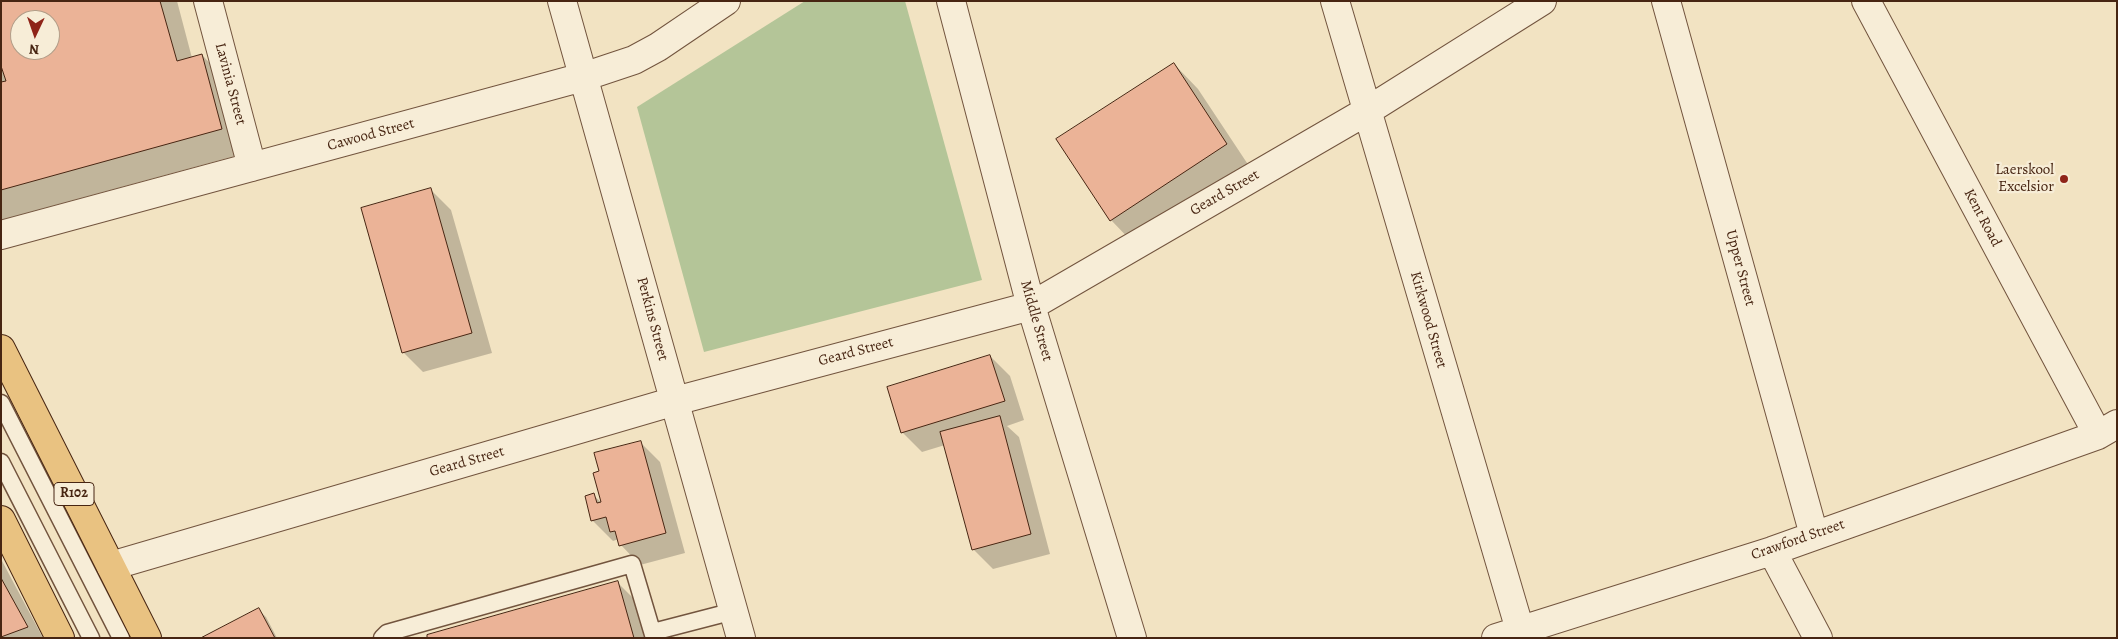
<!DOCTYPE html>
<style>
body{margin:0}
#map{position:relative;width:2118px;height:639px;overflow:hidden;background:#f2e3c2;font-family:Alegreya,serif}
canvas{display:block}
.frame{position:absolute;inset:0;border:2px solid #472512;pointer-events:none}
.north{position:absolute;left:10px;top:10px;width:50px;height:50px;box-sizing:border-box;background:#f7edd7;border:1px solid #b19d88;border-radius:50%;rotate:183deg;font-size:14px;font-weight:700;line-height:20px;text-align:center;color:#472512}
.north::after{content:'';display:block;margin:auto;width:18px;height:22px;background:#8f2418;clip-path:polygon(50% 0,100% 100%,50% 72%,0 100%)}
</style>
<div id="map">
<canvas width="2118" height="639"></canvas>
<div class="frame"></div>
<div class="north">N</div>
</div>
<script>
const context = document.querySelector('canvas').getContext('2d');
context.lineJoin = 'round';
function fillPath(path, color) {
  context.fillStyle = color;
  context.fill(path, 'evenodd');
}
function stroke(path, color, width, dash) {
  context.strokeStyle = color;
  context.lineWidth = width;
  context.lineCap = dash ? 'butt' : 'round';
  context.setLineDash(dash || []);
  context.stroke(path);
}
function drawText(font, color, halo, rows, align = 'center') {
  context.font = font + ' Alegreya,serif';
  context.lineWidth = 4.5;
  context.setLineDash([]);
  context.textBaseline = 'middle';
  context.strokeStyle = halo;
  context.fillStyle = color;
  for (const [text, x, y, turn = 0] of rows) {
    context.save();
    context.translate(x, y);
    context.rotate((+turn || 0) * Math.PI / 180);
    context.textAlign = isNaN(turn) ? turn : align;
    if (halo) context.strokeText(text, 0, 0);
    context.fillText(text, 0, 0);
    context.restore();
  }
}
fillPath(new Path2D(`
 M805 1H905L982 280 704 352 637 107Z`), '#b4c598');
fillPath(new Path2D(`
 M1 1H177L192 58 202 55 226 80 246 153 1 220ZM20 20H50V50H20Z
 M1174 64 1198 89 1251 169 1135 245 1111 220Z
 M431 190 451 210 492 353 423 372 403 352Z
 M990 356 1010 376 1024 420 1007 426 1019 437 1050 554 993 569 973 549 945 445 922 452 902 432Z
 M640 442 660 462 685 553 640 565 621 545 619 539 613 541 593 521 586 497 593 495 603 504 601 472Z
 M1 559 43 638H1Z
 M618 583 642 607 651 638H429Z
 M259 610 266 617 277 638H204Z`), '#0003');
const building = new Path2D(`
 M1 1H160L177 61 202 54 222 129 1 190V82L6 81 1 66ZM20 20H50V50H20Z
 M1174 63 1227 144 1110 221 1056 139Z
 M431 188 472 333 402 353 361 208Z
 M990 355 1005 401 901 433 887 387Z
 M1000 416 1031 534 972 550 940 432Z
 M641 441 666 533 619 546 615 531 610 532 606 517 591 521 585 496 594 493 597 503 601 502 593 473 599 471 594 453Z
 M1 578 28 627 1 637Z
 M618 581 634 638H427V635Z
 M259 608 275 638H201Z`);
fillPath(building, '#ebb397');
stroke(building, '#472512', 1);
const lane = new Path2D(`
 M1 403 121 638
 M1 462 91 638
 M653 632 734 611
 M382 638 387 633 632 564 654 638`);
const street = new Path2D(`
 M208 1 252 167
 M562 1 741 638
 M951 1 1031 306 1132 638
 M1335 1 1520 630 1519 638
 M1666 1 1814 535
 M1866 1 2098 435
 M1 235 583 77 634 60 658 47 726 1
 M1772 551 1818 638
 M111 566 675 401 1031 306 1367 111 1542 1
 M1496 638 1772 551 2098 435 2117 424`);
const primary = new Path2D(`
 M1 349 147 638
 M1 520 60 638`);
stroke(lane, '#72543e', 19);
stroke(street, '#72543e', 30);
stroke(primary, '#472512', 30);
stroke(lane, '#f7edd7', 16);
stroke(street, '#f7edd7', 28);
stroke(primary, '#e9c281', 28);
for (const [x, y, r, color] of [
 [2064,179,5,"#8f2418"]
]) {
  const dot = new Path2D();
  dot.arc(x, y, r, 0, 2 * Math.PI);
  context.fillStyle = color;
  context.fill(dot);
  stroke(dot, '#f7edd7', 2);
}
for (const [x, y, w] of [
 [74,494,40]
]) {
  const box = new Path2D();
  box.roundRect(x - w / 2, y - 11.5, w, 23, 4);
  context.fillStyle = '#f7edd7';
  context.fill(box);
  stroke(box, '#472512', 1);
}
drawText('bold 14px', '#472512', null, [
 ["R102",74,494]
]);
drawText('15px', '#472512', '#f7edd7', [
 ["Lavinia Street",230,84,75],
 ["Cawood Street",371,135,-15],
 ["Geard Street",1225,193,-30],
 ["Kent Road",1982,218,62],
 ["Upper Street",1740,268,75],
 ["Perkins Street",652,319,75],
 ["Kirkwood Street",1428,320,74],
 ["Middle Street",1036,321,74],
 ["Geard Street",856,352,-15],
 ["Geard Street",467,462,-16],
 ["Crawford Street",1798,540,-19]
]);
drawText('15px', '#472512', '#f7edd7', [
 ["Laerskool",2054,170],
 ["Excelsior",2054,187]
], 'right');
</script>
